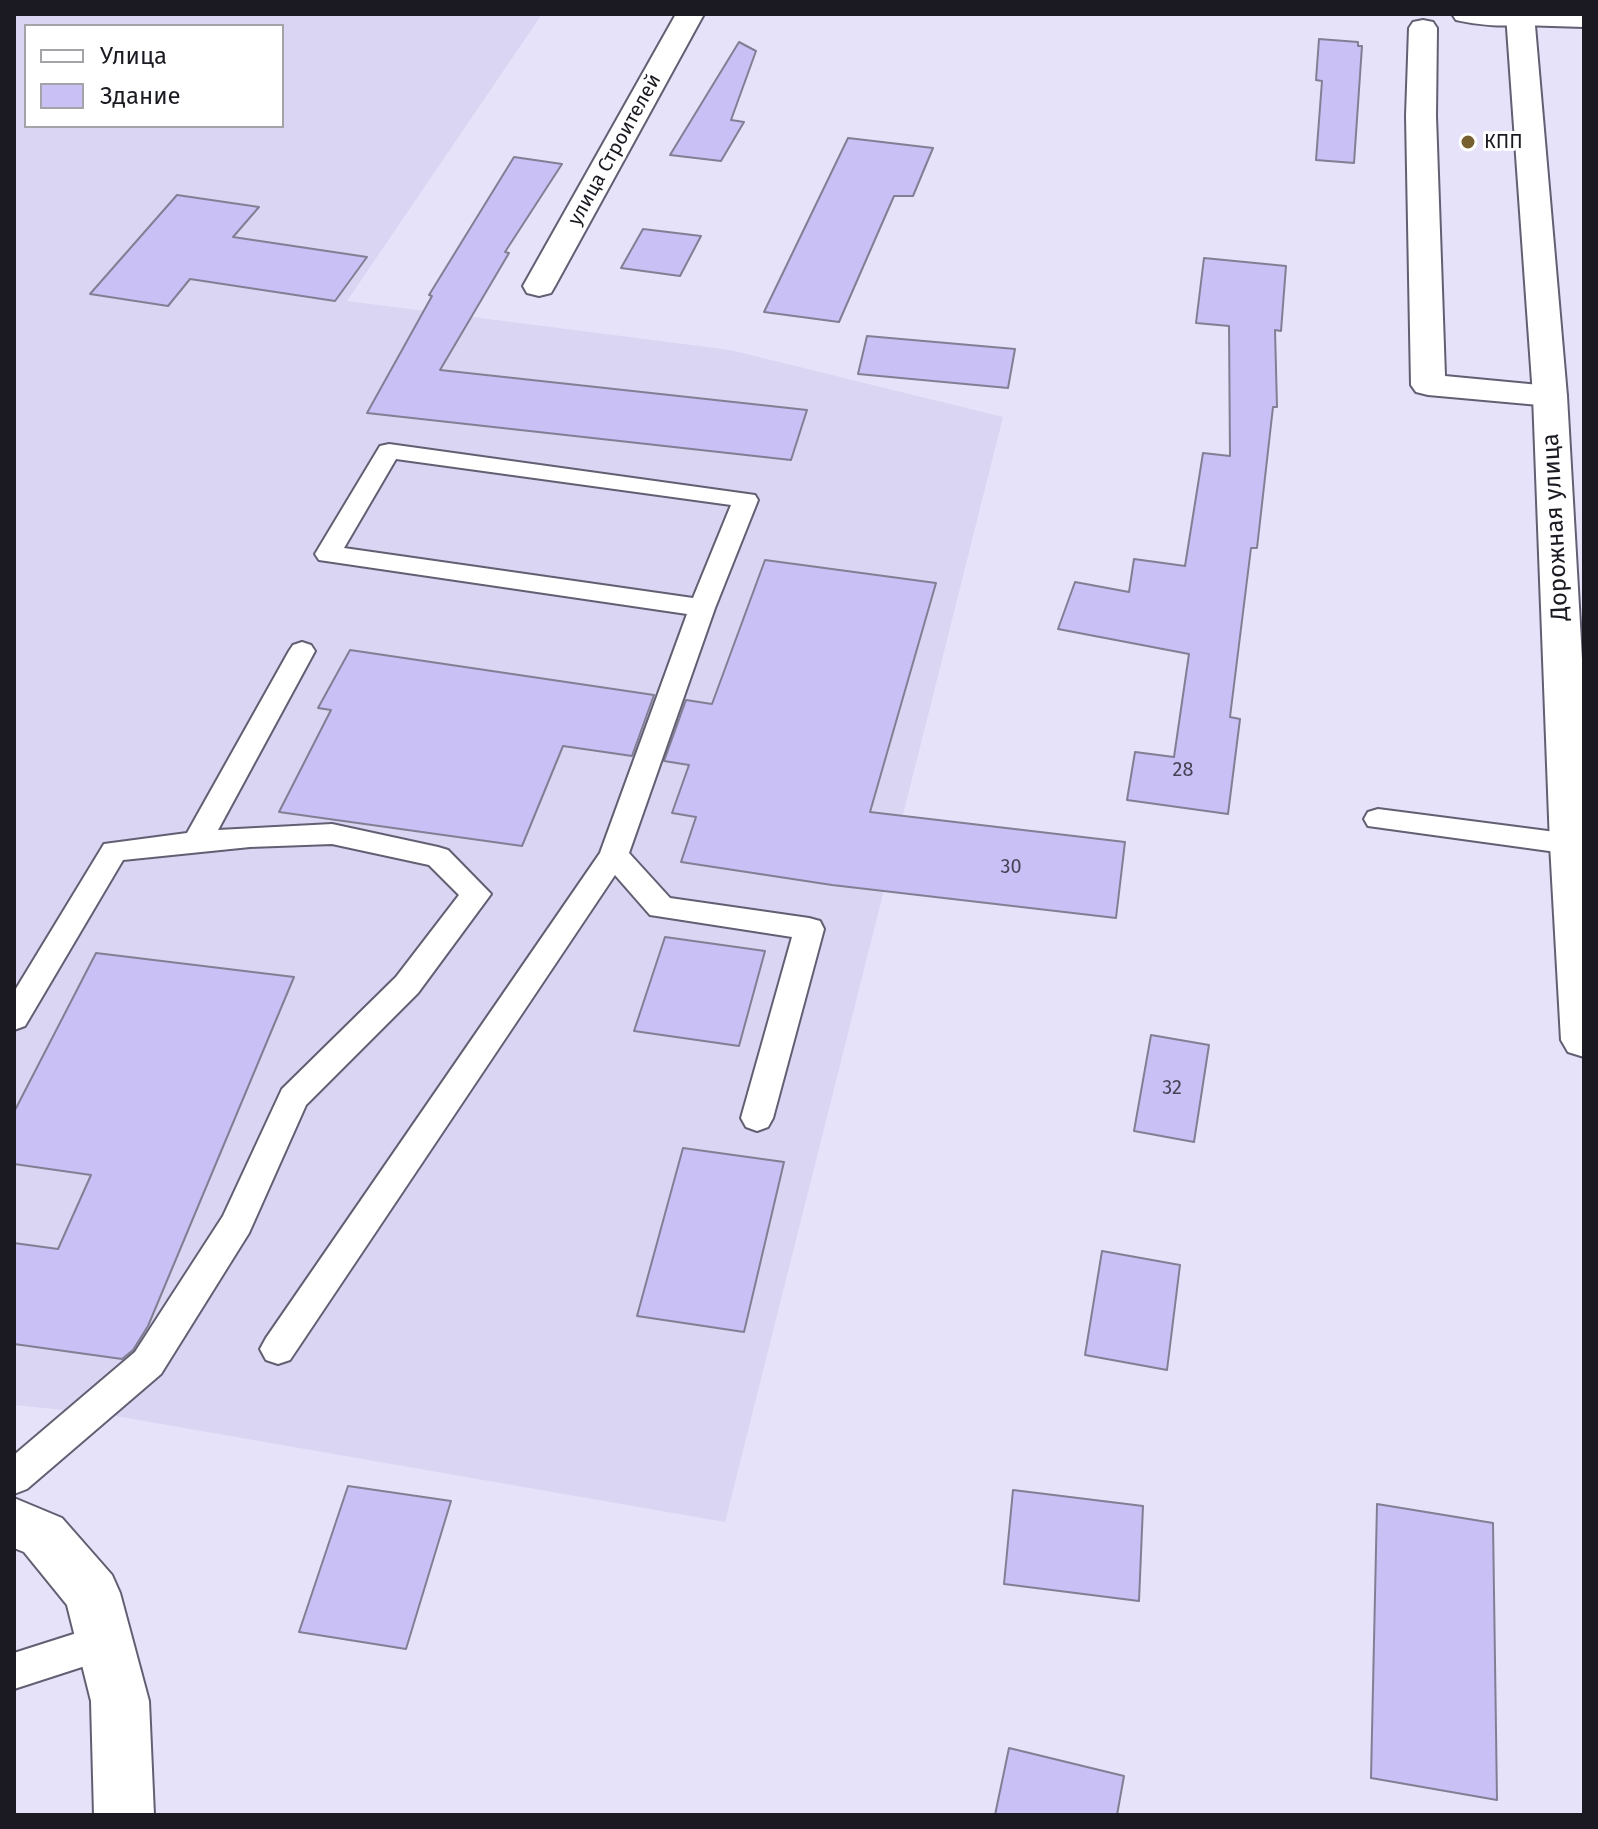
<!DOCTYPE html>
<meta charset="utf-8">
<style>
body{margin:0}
#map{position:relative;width:1598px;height:1829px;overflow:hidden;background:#e5e2f9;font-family:"Fira Sans",sans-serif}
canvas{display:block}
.frame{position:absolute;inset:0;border:16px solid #1b1a22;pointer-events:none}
.legend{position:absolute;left:24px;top:24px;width:260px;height:104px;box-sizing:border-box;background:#fff;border:2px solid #a4a3a7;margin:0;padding:10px 14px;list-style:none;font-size:24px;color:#1b1a22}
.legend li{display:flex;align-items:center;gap:16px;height:40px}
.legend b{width:40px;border:2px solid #a4a3a7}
</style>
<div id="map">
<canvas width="1598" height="1829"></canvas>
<div class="frame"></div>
<ul class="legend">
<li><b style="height:10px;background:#fff"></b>Улица</li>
<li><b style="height:22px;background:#c9c0f5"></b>Здание</li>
</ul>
</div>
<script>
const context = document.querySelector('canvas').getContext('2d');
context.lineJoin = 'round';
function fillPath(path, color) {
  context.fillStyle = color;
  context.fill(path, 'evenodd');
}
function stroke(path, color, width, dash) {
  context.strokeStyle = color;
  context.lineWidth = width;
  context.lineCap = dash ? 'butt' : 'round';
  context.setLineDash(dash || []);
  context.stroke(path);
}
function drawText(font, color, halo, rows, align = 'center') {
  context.font = font + ' "Fira Sans",sans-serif';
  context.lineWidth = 6;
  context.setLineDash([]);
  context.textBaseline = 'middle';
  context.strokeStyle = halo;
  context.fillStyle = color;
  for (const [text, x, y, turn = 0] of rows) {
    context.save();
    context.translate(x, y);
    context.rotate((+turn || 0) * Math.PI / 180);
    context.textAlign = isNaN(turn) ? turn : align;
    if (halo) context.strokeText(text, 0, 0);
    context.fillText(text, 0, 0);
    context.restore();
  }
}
fillPath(new Path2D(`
 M14 14H542L347 301 730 350 1003 417 725 1522 104 1414 14 1405ZM26 26H282V126H26Z`), '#d9d5f3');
const building = new Path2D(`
 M1319 39 1358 42V46H1362L1354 163 1316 160 1322 81 1316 80Z
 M739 42 756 51 731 120 744 122 721 161 670 155Z
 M848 138 933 148 913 196H894L839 322 764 312Z
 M514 157 562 164 505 252 509 253 440 370 807 410 791 460 367 413 432 296 429 295Z
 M177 195 259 207 233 237 367 257 335 301 190 279 168 306 90 294Z
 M643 229 701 236 680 276 621 268Z
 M1204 258 1286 266 1281 331 1275 330 1277 407H1273L1257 548H1251L1230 717 1240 719 1228 814 1127 800 1135 752 1174 757 1189 654 1058 629 1075 582 1129 592 1134 559 1185 566 1203 453 1230 456 1229 326 1196 323Z
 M867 336 1015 349 1008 388 858 374Z
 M765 560 936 583 870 812 1125 842 1116 918 832 885 681 862 696 817 672 813 689 765 664 761 686 700 712 704Z
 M350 650 654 695 632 756 563 746 522 846 279 812 331 710 318 708Z
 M665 937 765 951 739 1046 634 1031Z
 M96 953 294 977 148 1326 133 1350 122 1359 14 1344V1243L58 1249 91 1175 14 1164V1112Z
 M1151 1035 1209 1045 1194 1142 1134 1131Z
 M683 1148 784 1162 744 1332 637 1316Z
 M1102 1251 1180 1265 1167 1370 1085 1355Z
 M348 1486 451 1501 406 1649 299 1632Z
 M1013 1490 1143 1506 1139 1601 1004 1584Z
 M1377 1504 1493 1523 1497 1800 1371 1778Z
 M1009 1748 1124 1776 1117 1815H995Z`);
fillPath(building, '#c9c0f5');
stroke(building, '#827f94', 2);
const service = new Path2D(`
 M389 444 755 495 758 500 715 608 629 853 670 898 809 918 820 921 824 929 773 1118 768 1127 757 1131 746 1127 741 1118 792 937 650 915 615 875 290 1360 278 1364 266 1360 260 1349 266 1338 600 853 687 614 319 560 315 554 377 451 380 446ZM396 459 731 505 693 598 344 548Z
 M302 642 311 645 315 651 218 830 332 824 438 847 448 850 491 894 418 993 306 1105 249 1233 161 1374 27 1489 14 1494V1455L135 1352 223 1216 282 1089 396 977 459 895 429 865 332 844 250 847 123 860 25 1026 14 1030V992L104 844 187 833 289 651 293 645Z
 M1378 809 1571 834 1581 837 1584 847 1581 851 1571 854 1368 826 1364 819 1368 812Z
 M105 1624 119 1629 124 1642 119 1655 14 1689V1653Z`);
const minor = new Path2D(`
 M676 14H704L555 286 551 293 539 296 527 293 523 286Z
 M1508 14H1584V27L1520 25 1510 23 1506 17Z
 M1423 20 1433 22 1437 28 1436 116 1445 376 1550 386 1562 389 1567 396 1562 403 1550 406 1428 395 1416 392 1411 385 1406 116 1409 28 1413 22Z`);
const tertiary = new Path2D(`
 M1452 14H1532L1534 17 1530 23C1508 28 1478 25 1456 20Z
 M14 1498 62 1518 112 1575 120 1593 149 1701 154 1815H94L91 1701 67 1605 24 1552 14 1548Z`);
const primary = new Path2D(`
 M1506 14H1534L1567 396 1584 694V1057L1568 1052 1561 1040 1550 844 1533 396Z`);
stroke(service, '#625f73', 4);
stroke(minor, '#625f73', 4);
stroke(tertiary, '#625f73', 4);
stroke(primary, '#625f73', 4);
fillPath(service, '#fff');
fillPath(minor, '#fff');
fillPath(tertiary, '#fff');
fillPath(primary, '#fff');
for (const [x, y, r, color] of [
 [1468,142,8,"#766030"]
]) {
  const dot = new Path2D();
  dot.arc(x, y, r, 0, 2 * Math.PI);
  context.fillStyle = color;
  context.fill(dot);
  stroke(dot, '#fff', 3);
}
drawText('20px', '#1b1a22', '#fff', [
 ["КПП",1484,142]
], 'left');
drawText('20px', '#1b1a22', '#fff', [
 ["улица Строителей",615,150,-61]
]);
drawText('20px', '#464457', null, [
 ["28",1183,770],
 ["30",1011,867],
 ["32",1172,1088]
]);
drawText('24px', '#1b1a22', '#fff', [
 ["Дорожная улица",1556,527,-93]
]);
</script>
